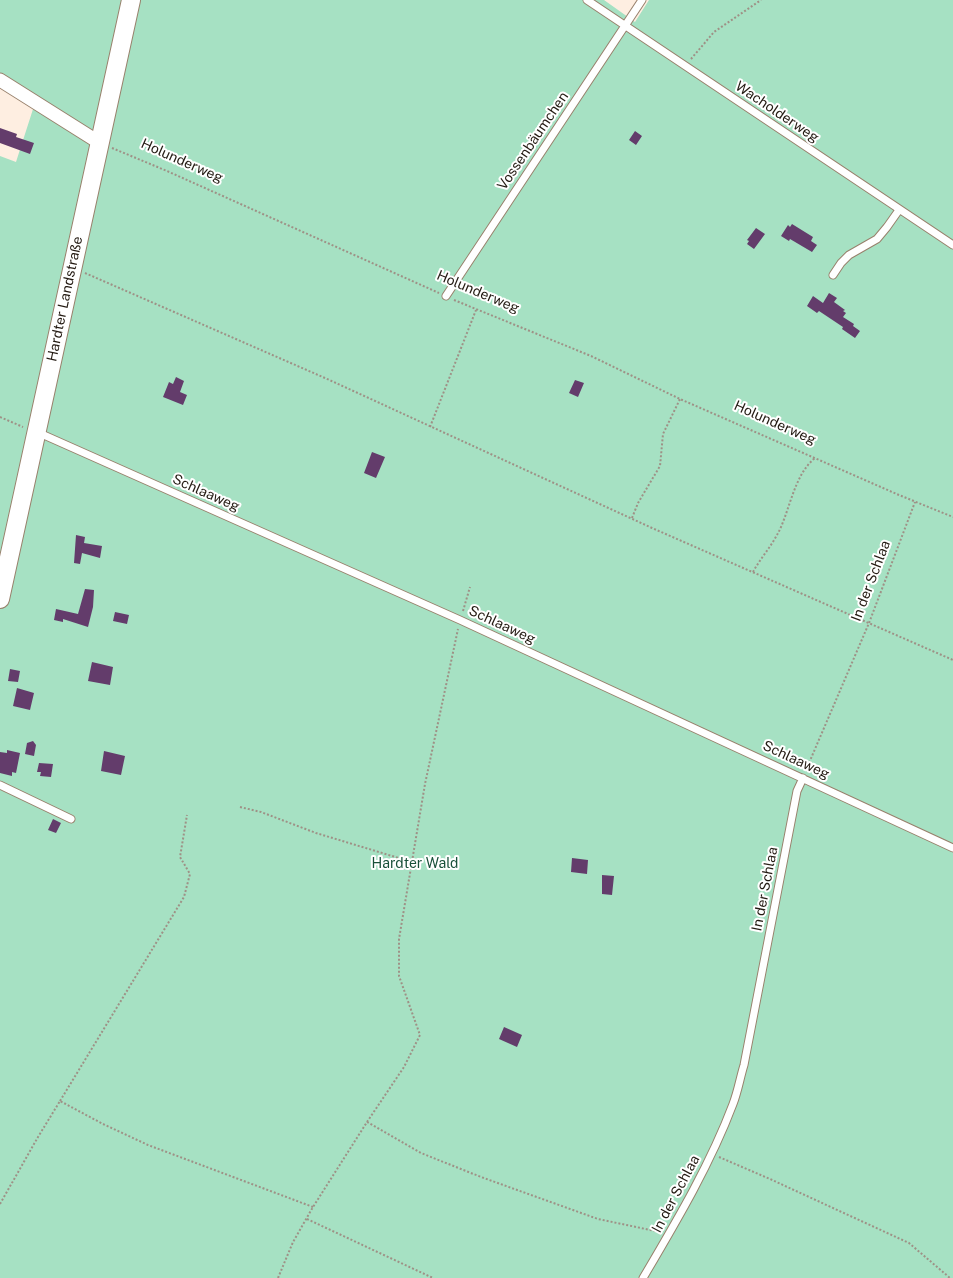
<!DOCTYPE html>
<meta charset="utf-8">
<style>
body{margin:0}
canvas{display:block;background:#feeee1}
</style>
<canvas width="953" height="1278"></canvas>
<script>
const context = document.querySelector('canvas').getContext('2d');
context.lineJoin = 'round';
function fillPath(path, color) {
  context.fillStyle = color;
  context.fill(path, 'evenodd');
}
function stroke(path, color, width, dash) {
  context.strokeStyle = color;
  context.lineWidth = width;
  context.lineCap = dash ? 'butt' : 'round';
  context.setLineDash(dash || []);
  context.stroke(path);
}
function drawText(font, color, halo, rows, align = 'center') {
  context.font = font + ' "Public Sans",sans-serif';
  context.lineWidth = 4;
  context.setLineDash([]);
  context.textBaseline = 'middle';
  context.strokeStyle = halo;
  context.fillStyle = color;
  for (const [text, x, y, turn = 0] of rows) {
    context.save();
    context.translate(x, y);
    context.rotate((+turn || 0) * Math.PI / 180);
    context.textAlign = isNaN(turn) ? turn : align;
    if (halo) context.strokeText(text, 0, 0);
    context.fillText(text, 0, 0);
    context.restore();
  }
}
fillPath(new Path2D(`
 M0 0H604L635 22 649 0H953V1278H0V156L16 162 34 106 0 85Z`), '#a6e1c3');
fillPath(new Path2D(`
 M0 128 17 134 16 137 34 143 30 154 0 143Z
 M635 131 642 136 636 145 629 140Z
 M792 224 813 237 811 241 817 245 812 252 790 239 789 241 781 236 788 225 790 227Z
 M756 228 765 234 754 249 747 244 749 241 747 240Z
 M829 293 837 298 834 302 845 310 843 311 846 313 843 317 854 324 853 326 860 331 855 338 842 329 843 327 819 311 817 313 807 306 813 296 823 303Z
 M176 377 184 381 180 392 187 395 183 405 163 397 169 382 173 384Z
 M575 380 584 383 578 397 569 393Z
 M372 452 385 457 376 478 364 473Z
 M76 535 85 537 84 543 102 546 100 558 82 553 80 564 74 563Z
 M85 589 94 590 93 607 88 627 63 619V622L54 620 56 609 78 614Z
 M115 612 129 615 127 624 113 621Z
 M92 662 113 667 110 685 88 681Z
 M10 669 20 671 18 682 8 681Z
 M17 688 34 693 30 710 13 706Z
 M33 741 36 745 34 756 25 754 27 743Z
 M7 750 20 753 16 773 12 772V776L0 773V752L7 753Z
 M104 751 125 756 121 775 101 771Z
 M39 763 53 764 51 777 40 776 41 772H37Z
 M53 819 61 823 56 833 48 830Z
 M572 858 588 860 587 874 571 872Z
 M602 875 614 876 612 895 602 894Z
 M504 1027 522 1035 517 1047 499 1039Z`), '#633c6b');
const lane = new Path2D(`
 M587 0 953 245
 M833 275 841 263 849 255 877 239 887 227 899 210
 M446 296 642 0
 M37 432 460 620 953 848
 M0 785 71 819
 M643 1278C676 1222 710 1165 733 1104 738 1091 740 1078 744 1065L797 791 803 778`);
const street = new Path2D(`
 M0 80 100 143`);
const secondary = new Path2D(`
 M0 599 131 0`);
stroke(lane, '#98816c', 9);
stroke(street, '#98816c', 15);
stroke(secondary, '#98816c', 20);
stroke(new Path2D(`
 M691 59 714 32 761 0
 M112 148 167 171 439 293
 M85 273 325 378 652 528 953 660
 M454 300 591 356 680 399 899 495 953 517
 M0 417 23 427
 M430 427 476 310
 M632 518 638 503 660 466 663 434 680 399
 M753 572C760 559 770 548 777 535 790 512 793 476 815 458
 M463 611 470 587
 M806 770 869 623 915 502
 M240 807 261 812 316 833 412 862
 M60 1101 184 897 190 874 180 857 187 815
 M367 1122 421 1153 481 1177 598 1219 660 1232
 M719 1157 770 1179 909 1243 950 1278
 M0 1204 38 1137 60 1101 103 1124 148 1145 313 1207
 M307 1219 433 1278
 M278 1278 293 1242 313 1207 367 1122 404 1067 420 1035 399 976V939L425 784 458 629`), '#9e9186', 2, [2, 2]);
stroke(lane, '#fff', 7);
stroke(street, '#fff', 13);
stroke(secondary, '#fff', 18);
drawText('14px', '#241b13', '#fff', [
 ["Wacholderweg",777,112,34],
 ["Vossenbäumchen",533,141,-56],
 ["Holunderweg",182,161,24],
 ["Holunderweg",478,292,23],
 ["Hardter Landstraße",65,299,-78],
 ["Holunderweg",775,423,24],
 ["Schlaaweg",206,493,24],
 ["In der Schlaa",871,581,-69],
 ["Schlaaweg",502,625,25],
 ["Schlaaweg",796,760,25],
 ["In der Schlaa",765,889,-79],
 ["In der Schlaa",676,1194,-62]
]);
drawText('14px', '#185039', '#fff', [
 ["Hardter Wald",415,864]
]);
</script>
